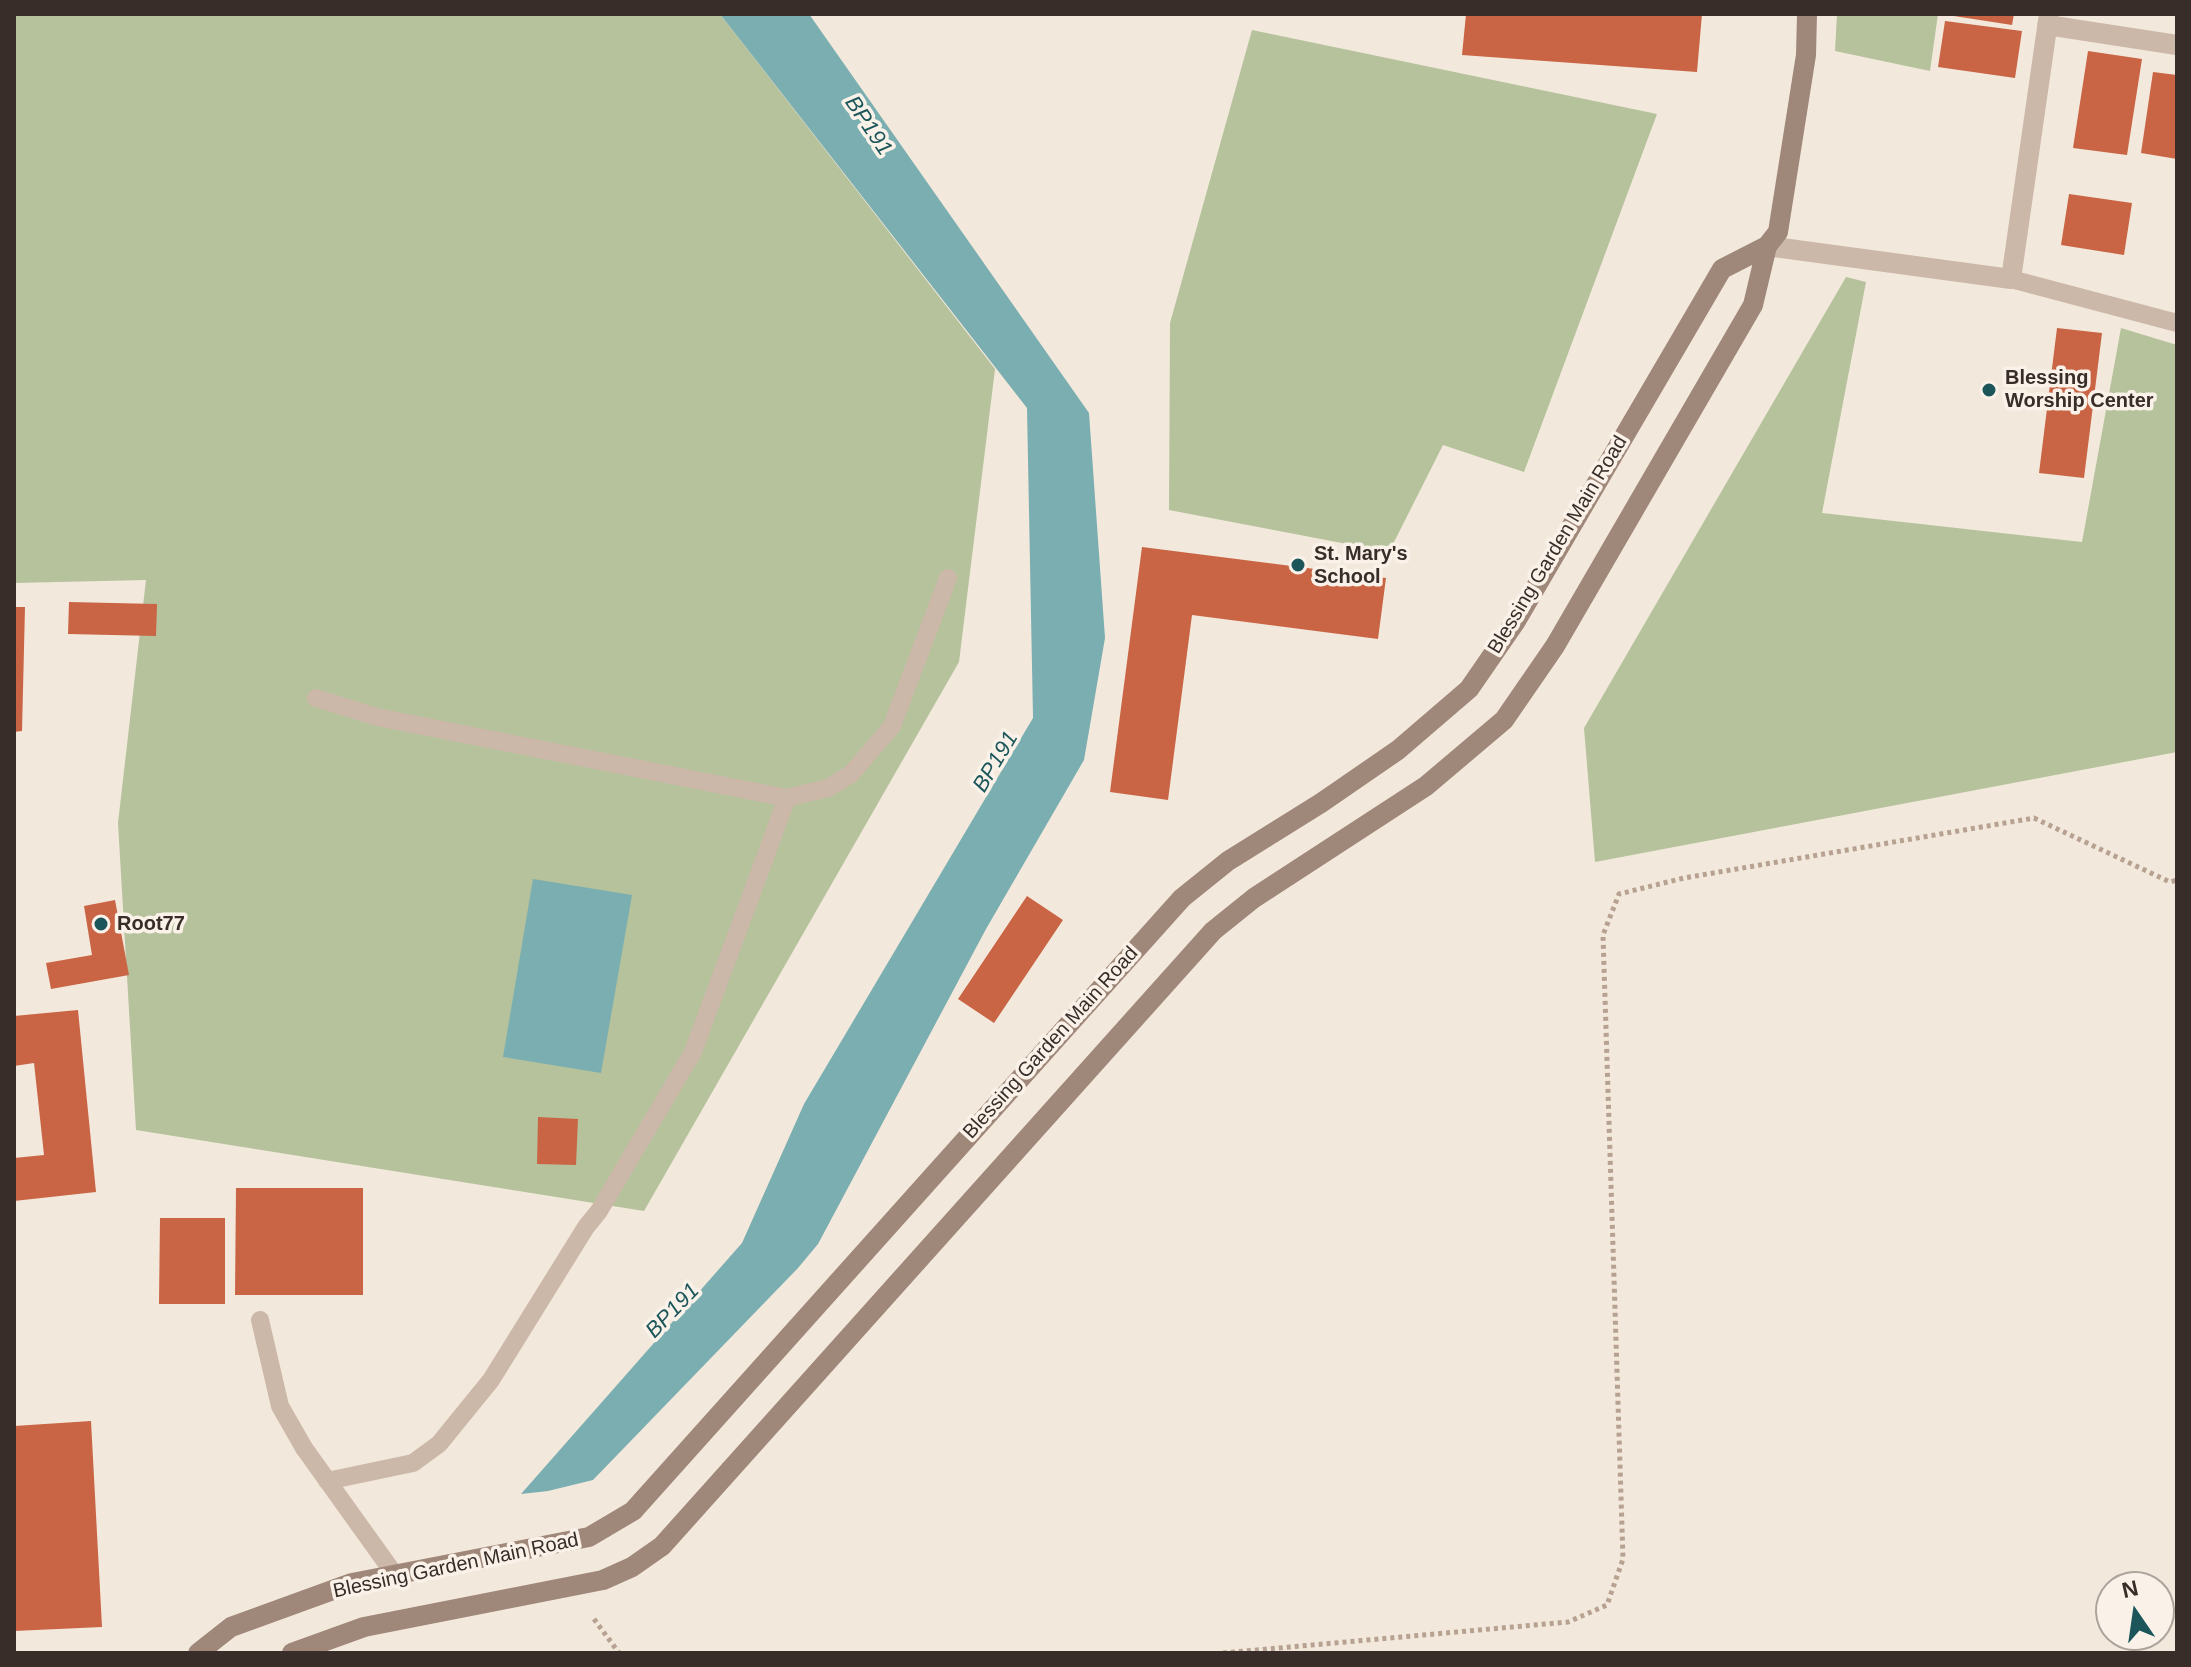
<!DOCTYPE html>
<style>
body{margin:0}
#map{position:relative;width:2191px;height:1667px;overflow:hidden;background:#f3e8dc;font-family:Helvetica,sans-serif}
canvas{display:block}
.frame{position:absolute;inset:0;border:16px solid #382d28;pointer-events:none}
.north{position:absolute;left:2095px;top:1571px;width:80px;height:80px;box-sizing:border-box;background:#faf2e9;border:2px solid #aca39c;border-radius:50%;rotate:347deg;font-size:22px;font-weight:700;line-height:32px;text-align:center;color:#382d28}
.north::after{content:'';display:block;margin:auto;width:28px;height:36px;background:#1c565a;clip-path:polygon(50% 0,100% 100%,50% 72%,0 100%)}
</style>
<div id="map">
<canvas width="2191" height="1667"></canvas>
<div class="frame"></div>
<div class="north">N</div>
</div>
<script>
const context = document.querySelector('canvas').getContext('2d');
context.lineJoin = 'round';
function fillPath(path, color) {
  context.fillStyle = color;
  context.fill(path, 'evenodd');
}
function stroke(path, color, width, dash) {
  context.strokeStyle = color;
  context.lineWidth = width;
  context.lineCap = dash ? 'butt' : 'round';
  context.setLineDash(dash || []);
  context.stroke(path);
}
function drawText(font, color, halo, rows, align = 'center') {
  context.font = font + ' Helvetica,sans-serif';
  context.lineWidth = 7;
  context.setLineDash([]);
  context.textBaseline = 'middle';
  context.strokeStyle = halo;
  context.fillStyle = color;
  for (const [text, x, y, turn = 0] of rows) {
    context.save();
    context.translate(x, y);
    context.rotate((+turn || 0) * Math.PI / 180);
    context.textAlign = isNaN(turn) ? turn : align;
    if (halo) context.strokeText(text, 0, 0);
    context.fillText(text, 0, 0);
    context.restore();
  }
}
fillPath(new Path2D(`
 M14 14H720L995 369 959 662 644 1211 136 1130 118 823 146 580 14 583Z
 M1837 14H1938L1930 71 1835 51Z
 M1252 30 1657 114 1524 472 1443 445 1389 552 1169 510 1170 323Z
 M1846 277 1866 282 1822 513 2082 542 2121 328 2177 345V752L1595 862 1584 728Z`), '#b5c29c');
fillPath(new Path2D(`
 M720 14H809L1089 413 1105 638 1084 760 986 929 818 1244 798 1268 593 1480 548 1491 521 1494 742 1243 804 1104 1033 718 1027 408Z
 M533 879 632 895 601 1073 503 1057Z`), '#7aaeb1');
fillPath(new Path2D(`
 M1466 14H1702L1697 72 1462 55Z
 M1941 14H2014L2012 25Z
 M1945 21 2022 31 2015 78 1938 67Z
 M2088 51 2142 59 2127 155 2073 148Z
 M2153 72 2177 75V159L2141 153Z
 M2069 194 2132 203 2124 255 2061 245Z
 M2057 328 2102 333 2084 478 2039 473Z
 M1142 547 1386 578 1378 639 1192 615 1168 800 1110 792Z
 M69 602 157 604 156 636 68 634Z
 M14 607H25L22 731 14 732Z
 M1027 896 1063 920 994 1023 958 999Z
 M115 900 129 975 51 989 46 963 92 955 84 906Z
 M78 1010 96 1192 14 1201V1158L44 1155 34 1063 14 1066V1016Z
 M538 1117 578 1119 576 1165 537 1164Z
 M236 1188H363V1295H235Z
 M160 1218H225V1304H159Z
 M91 1421 102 1627 14 1631V1426Z`), '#c96544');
stroke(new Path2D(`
 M594 1619 619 1653
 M1223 1653 1568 1622 1607 1605 1623 1559 1603 935 1619 894 1684 878 2034 818 2170 882 2177 880`), '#b7a292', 5, [4, 4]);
stroke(new Path2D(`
 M2011 279 2177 323
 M316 698 377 717 787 798 828 788 851 774 892 726 948 578
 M260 1320 280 1406 304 1448 395 1575
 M327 1481 413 1463 439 1444 491 1380 586 1227 599 1211 693 1052 787 798`), '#cbb8a8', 18);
stroke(new Path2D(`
 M2047 25 2177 45
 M1767 246 2011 279 2049 14`), '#cbb8a8', 20);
stroke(new Path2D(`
 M198 1653 231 1627 352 1583 589 1537 633 1511 1182 898 1228 861 1321 803 1398 750 1469 689 1516 621 1722 269 1767 246
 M292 1653 364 1627 603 1580 632 1567 662 1546 1213 931 1254 898 1426 786 1504 720 1555 646 1753 305 1767 246 1778 232 1806 55 1807 14`), '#9f8779', 20);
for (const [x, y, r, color] of [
 [1989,390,8,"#1c565a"],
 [1298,565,8,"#1c565a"],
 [101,924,8,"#1c565a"]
]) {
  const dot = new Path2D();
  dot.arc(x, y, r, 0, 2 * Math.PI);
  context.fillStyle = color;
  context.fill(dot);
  stroke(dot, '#faf2e9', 3);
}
drawText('bold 20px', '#382d28', '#faf2e9', [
 ["Blessing",2005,378],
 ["Worship Center",2005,401],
 ["St. Mary's",1314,554],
 ["School",1314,577],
 ["Root77",117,924]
], 'left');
drawText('20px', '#382d28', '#faf2e9', [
 ["Blessing Garden Main Road",1558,545,-59],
 ["Blessing Garden Main Road",1051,1043,-48],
 ["Blessing Garden Main Road",456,1566,-12]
]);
drawText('italic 22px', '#1c565a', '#faf2e9', [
 ["BP191",868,126,56],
 ["BP191",996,762,-59],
 ["BP191",673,1311,-46]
]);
</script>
